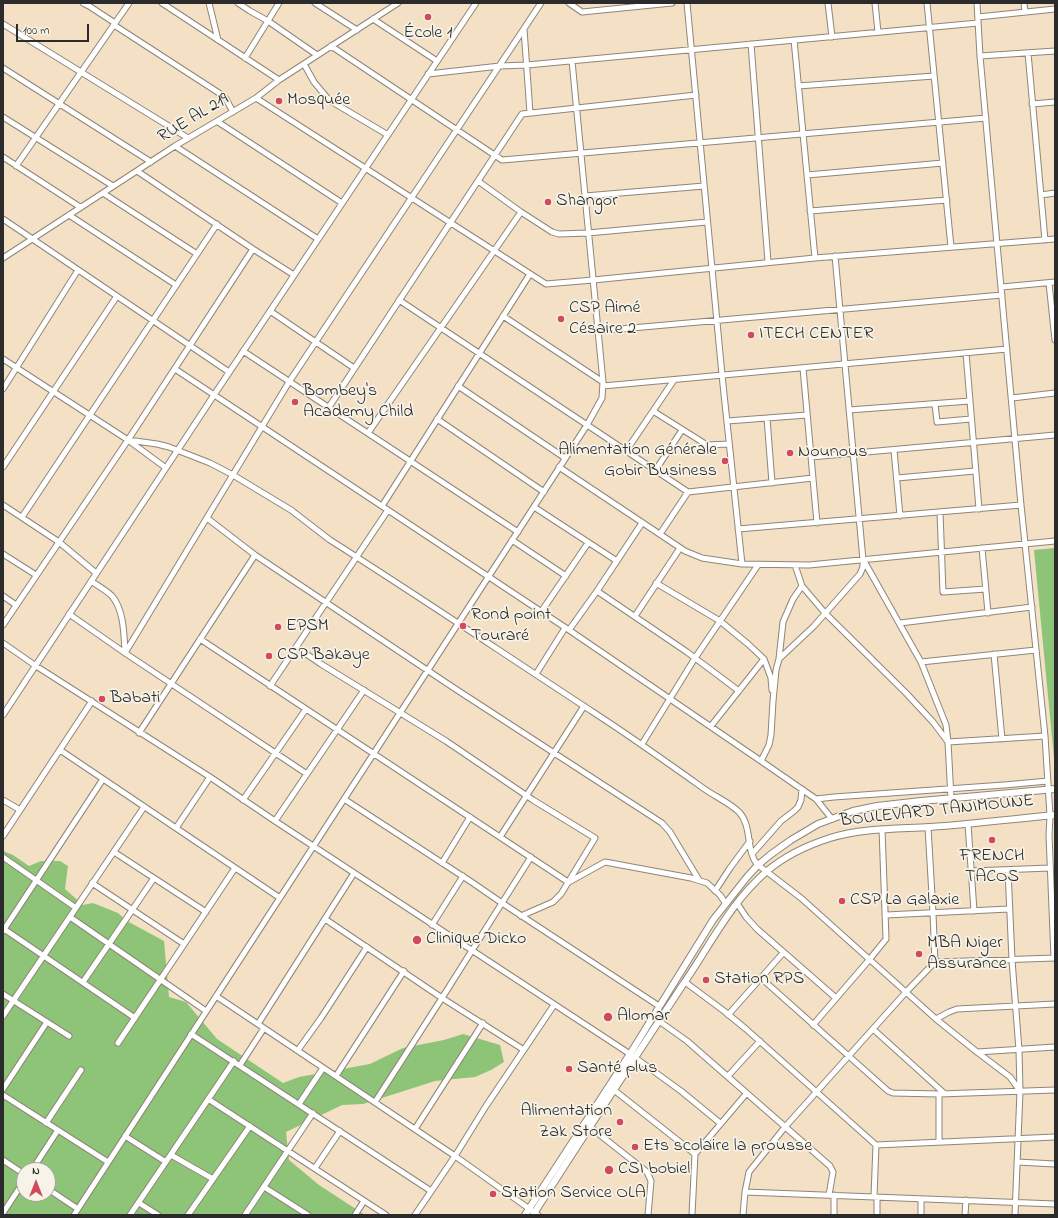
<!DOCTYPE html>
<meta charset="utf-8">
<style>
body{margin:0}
#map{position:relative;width:1058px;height:1218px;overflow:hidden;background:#f3e0c5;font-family:"Indie Flower",sans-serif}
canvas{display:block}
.frame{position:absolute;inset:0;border:4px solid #2b2b2b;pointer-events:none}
.north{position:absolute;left:16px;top:1162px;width:40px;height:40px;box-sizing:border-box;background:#f7f3e8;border:1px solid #a5a39c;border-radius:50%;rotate:0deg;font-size:11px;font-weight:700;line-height:16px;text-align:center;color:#2b2b2b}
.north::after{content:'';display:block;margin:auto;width:14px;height:18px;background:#d1495b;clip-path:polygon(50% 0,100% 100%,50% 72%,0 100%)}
.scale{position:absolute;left:16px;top:24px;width:73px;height:18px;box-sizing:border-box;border:2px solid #2b2b2b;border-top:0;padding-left:5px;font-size:12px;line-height:14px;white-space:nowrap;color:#2b2b2b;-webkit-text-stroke:3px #f7f3e8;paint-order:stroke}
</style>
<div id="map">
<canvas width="1058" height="1218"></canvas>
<div class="frame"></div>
<div class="north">N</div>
<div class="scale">100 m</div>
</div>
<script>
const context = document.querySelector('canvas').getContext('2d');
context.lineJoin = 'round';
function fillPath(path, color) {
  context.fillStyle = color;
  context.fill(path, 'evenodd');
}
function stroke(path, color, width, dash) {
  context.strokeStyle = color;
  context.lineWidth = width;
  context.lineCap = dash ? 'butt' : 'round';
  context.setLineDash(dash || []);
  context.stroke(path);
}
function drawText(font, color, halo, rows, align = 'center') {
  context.font = font + ' "Indie Flower",sans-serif';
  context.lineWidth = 3.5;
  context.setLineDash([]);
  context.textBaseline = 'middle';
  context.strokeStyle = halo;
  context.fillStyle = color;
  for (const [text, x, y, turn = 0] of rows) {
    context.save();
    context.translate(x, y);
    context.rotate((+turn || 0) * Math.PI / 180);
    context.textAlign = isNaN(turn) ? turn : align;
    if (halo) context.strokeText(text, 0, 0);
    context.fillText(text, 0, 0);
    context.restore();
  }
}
fillPath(new Path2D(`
 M1055 548V769L1034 550Z
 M3 851 13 855 29 866 41 861H60L68 866 65 889 83 905 93 903 118 913 127 921 164 941 169 997 186 1002 217 1039 283 1083 299 1077 370 1064 403 1048 444 1040 463 1034 500 1045 504 1062 491 1070 475 1077 435 1081 363 1104 342 1105 286 1132 289 1160 319 1185 365 1215H3ZM24 1170H48V1194H24Z`), '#8dc477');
const minor = new Path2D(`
 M83 3 89 6 115 23
 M162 3 279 80
 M209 3 218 40
 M238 3 250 11 268 21 317 55
 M315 3 357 30
 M569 3 582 12 672 3
 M687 3 722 375 742 564
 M828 3 832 37
 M875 3 878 32
 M927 3 951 247
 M977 3 980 56 997 244 1021 505 1045 736 1050 816 1049 835 1054 958
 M1024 3 1025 12
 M978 17 1055 9
 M373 19 437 61
 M3 24 188 138
 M114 25 219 93 226 99 233 112
 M524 29 530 113
 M794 40 815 258
 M751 44 768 262
 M331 46 502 160 986 118
 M1028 53 1045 240
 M980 56 1055 51
 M245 58 279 3
 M304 64 314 82 329 100 388 135
 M3 68 151 162
 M428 74 500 66 527 65 978 23
 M798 86 934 76
 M256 98 546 284 593 280 815 258 1055 239
 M1032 104 1055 102
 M3 117 113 186
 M218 122 342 203
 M175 146 318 239
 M3 157 80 207
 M16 166 129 3
 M137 171 253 249 294 275
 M807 175 943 163
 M478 181 521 212 552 232 559 234 588 233 707 222
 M103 193 197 254
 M1041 195 1055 193
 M585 196 704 186
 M810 211 947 200
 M69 215 176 285
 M3 219 229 372
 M3 258 175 146 256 98 279 80 398 3
 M1049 283 1055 340
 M1002 287 1055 282
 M399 300 688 492 813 478
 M270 311 354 368
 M503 316 603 382
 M598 331C733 320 867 306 1002 295
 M243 351 518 532
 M966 353 979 509
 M3 359 128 440 166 468
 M803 368 817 523
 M175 369 569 630 761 761 816 799 832 819
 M458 386 565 458
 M603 386 1007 349
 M3 389 78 270
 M1012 398 1055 393
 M935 404 937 422 971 419
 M329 407 522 114 696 95
 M849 410 970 401
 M653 411 707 445 729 444
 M767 418 772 483
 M437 419 544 492
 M727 421 807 415
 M368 433 521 212
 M128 440 157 444 169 447 210 463 233 475 291 510 330 540C420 597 507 656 596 714 633 738 668 763 703 788 714 796 730 803 739 812 753 827 745 851 758 865L801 898 936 1019 977 1052 1010 1077 1020 1091
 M894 450 900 516
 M626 451 674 380
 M811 457 1055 435
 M3 467 117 296
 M559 467 685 551 702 558 742 564 809 565 1055 541
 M655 471 682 430
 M897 478 975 471
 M3 505 59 542 96 573
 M382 506 530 274
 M534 507 617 561
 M940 512 943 592 986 589
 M22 517 217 224
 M207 518 255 555 454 688 625 799 662 823 670 832 699 880
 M738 529 1021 505
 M660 534 688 492
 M512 540 566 576
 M982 548 988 613
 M3 554 36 575
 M864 561 921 662 946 725 948 742 1045 736
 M795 565 802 586 825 613 906 693 933 722 948 742 951 798
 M91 581C98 586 106 590 112 596 124 610 124 635 125 652
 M656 583 720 621 748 644 764 659 771 678 772 690
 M597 591 687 652 739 691
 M3 596 16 605
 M541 612 588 543
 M69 614 125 653 307 774
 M635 616 680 548
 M900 623 1032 607
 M3 625 128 440 253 249
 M569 630 597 591 642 523
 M200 639 568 882
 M3 643 36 666 210 777 275 821 630 1054 681 1091 720 1123
 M296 647 321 664 446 741 533 800 595 838 561 894 553 902 521 916
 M125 653 289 382 541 3
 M994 654 1002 739
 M779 659 783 622 793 599 802 586
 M921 662 1036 650
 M536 674 565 628
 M270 686 388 510
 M3 715 214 395 476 3
 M711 726 764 659
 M139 733 255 555
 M642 744 695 658 758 565
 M60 750 280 898
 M761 761 769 745 771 735 773 701 776 670 779 659 814 626 860 574 863 567V560L835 256
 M344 799 473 883 502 903 659 1006
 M816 799 834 797 1004 785 1048 781
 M3 800 20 810
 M243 800 306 709
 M275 821 364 690
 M968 824 974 911
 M928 827 933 913 935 963
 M176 828 210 777
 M3 836 92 701
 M500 837 584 706
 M114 852 206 912
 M752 854 781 821 794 811 798 807 801 800 802 789
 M3 857 76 908
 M442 863 470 817
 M1008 870 1012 960 1019 1050 1020 1091 1015 1215
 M972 871 1050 868
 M569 882 605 862 691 878 707 883 720 895 726 904
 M92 883 184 944
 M715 891 730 868 750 841
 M737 903 746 917 757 929 836 998
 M886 915 1009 909
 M70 917 206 1011
 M325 919 442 998 524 1050
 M432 925 463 876
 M4 929 135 1018
 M3 931 103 779
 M761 978 888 1091 893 1093 939 1094 1055 1090
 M83 982 154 878
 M685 982 724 1011 746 1029 876 1145 1055 1137
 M3 994 69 1036
 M216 996 455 1156 538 1215
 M728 1015 783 953
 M3 1016 144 807
 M936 1019 949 1012 957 1009 1055 1004
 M659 1021 687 1041 830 1166 833 1172 829 1195
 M258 1024 354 873
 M813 1025 869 960 886 939 882 829
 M873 1029 945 1094
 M191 1034 431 1191
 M118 1043 235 868
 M298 1050 321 1018 367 947
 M977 1052 1055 1047
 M240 1065 264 1028
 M336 1076 404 971
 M728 1076 760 1041
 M3 1089 47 1022
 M614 1090 695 1154 692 1215
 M939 1094V1142
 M3 1095 108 1162
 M208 1099 386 1215
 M375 1102 442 998 531 857
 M299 1104 323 1068
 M46 1123 81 1070
 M590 1127 647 1172 651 1181 648 1215
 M415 1129 483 1023
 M125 1136 166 1162
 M695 1154 746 1094
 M171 1155 213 1179
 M3 1160 24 1174
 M1017 1162 1055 1164
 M315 1168 340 1131
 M32 1170 58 1130
 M264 1187 308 1215
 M48 1189 78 1209
 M745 1192 1055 1204
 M874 1196 876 1145
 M139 1203 158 1215
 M3 1213 24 1181
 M74 1215 587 425 602 398 603 382 572 61
 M130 1215 234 1061
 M188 1215 250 1126
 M245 1215 313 1113
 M355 1215 364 1201
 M415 1215 455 1156 486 1106 554 1005
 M743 1215 745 1192 749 1172 785 1127 906 992 932 965 937 962 1055 958
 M834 1215V1195
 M877 1215V1197
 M921 1215V1199
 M965 1215 966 1200`);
const major = new Path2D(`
 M525 1215 630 1054 713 920 747 877 758 865 770 855 791 840 818 824 853 811 877 806 921 801 1055 789
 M533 1215C582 1138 632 1062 682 986 710 946 729 904 767 871 785 856 808 845 830 838 862 828 897 829 930 827 972 824 1013 819 1055 815`);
stroke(minor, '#8f8678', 7);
stroke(major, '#8f8678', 8);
stroke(minor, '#fff', 5);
stroke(major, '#fff', 6);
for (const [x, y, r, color] of [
 [428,17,4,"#d1495b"],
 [279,101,4,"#d1495b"],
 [548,202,4,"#d1495b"],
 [561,319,4,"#d1495b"],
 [751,335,4,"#d1495b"],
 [295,402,4,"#d1495b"],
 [790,453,4,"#d1495b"],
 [725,461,4,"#d1495b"],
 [463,626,4,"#d1495b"],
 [278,627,4,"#d1495b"],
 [269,656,4,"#d1495b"],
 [102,699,4,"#d1495b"],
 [992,840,4,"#d1495b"],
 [842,901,4,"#d1495b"],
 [417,940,5,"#d1495b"],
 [919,954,4,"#d1495b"],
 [706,980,4,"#d1495b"],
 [608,1017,5,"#d1495b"],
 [569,1069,4,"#d1495b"],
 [620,1122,4,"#d1495b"],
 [635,1147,4,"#d1495b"],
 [609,1170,5,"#d1495b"],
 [493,1194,4,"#d1495b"]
]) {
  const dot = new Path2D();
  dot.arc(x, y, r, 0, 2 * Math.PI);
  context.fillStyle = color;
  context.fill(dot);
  stroke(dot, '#f7f3e8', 1.5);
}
drawText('18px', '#2b2b2b', '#f7f3e8', [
 ["École 1",428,34,"center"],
 ["Mosquée",287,101],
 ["Shangor",556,202],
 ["CSP Aimé",569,309],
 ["Césaire 2",569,330],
 ["ITECH CENTER",759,335],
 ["Bombey's",303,392],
 ["Academy Child",303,413],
 ["Alimentation Générale",717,451,"right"],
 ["Gobir Business",717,472,"right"],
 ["Nounous",798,453],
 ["Rond point",471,616],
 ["Touraré",471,637],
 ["EPSM",286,627],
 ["CSP Bakaye",277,656],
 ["Babati",110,699],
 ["FRENCH",992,857,"center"],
 ["TACOS",992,878,"center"],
 ["CSP La Galaxie",850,901],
 ["Clinique Dicko",426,940],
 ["MBA Niger",927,944],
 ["Assurance",927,965],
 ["Station RPS",714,980],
 ["Alomar",617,1017],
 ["Santé plus",577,1069],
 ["Alimentation",612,1112,"right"],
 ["Zak Store",612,1133,"right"],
 ["Ets scolaire la prousse",643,1147],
 ["CSI bobiel",618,1170],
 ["Station Service OLA",501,1194]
], 'left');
drawText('18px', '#2b2b2b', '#f7f3e8', [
 ["RUE AL 219",194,119,-31],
 ["BOULEVARD TANIMOUNE",937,812,-6]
]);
</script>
